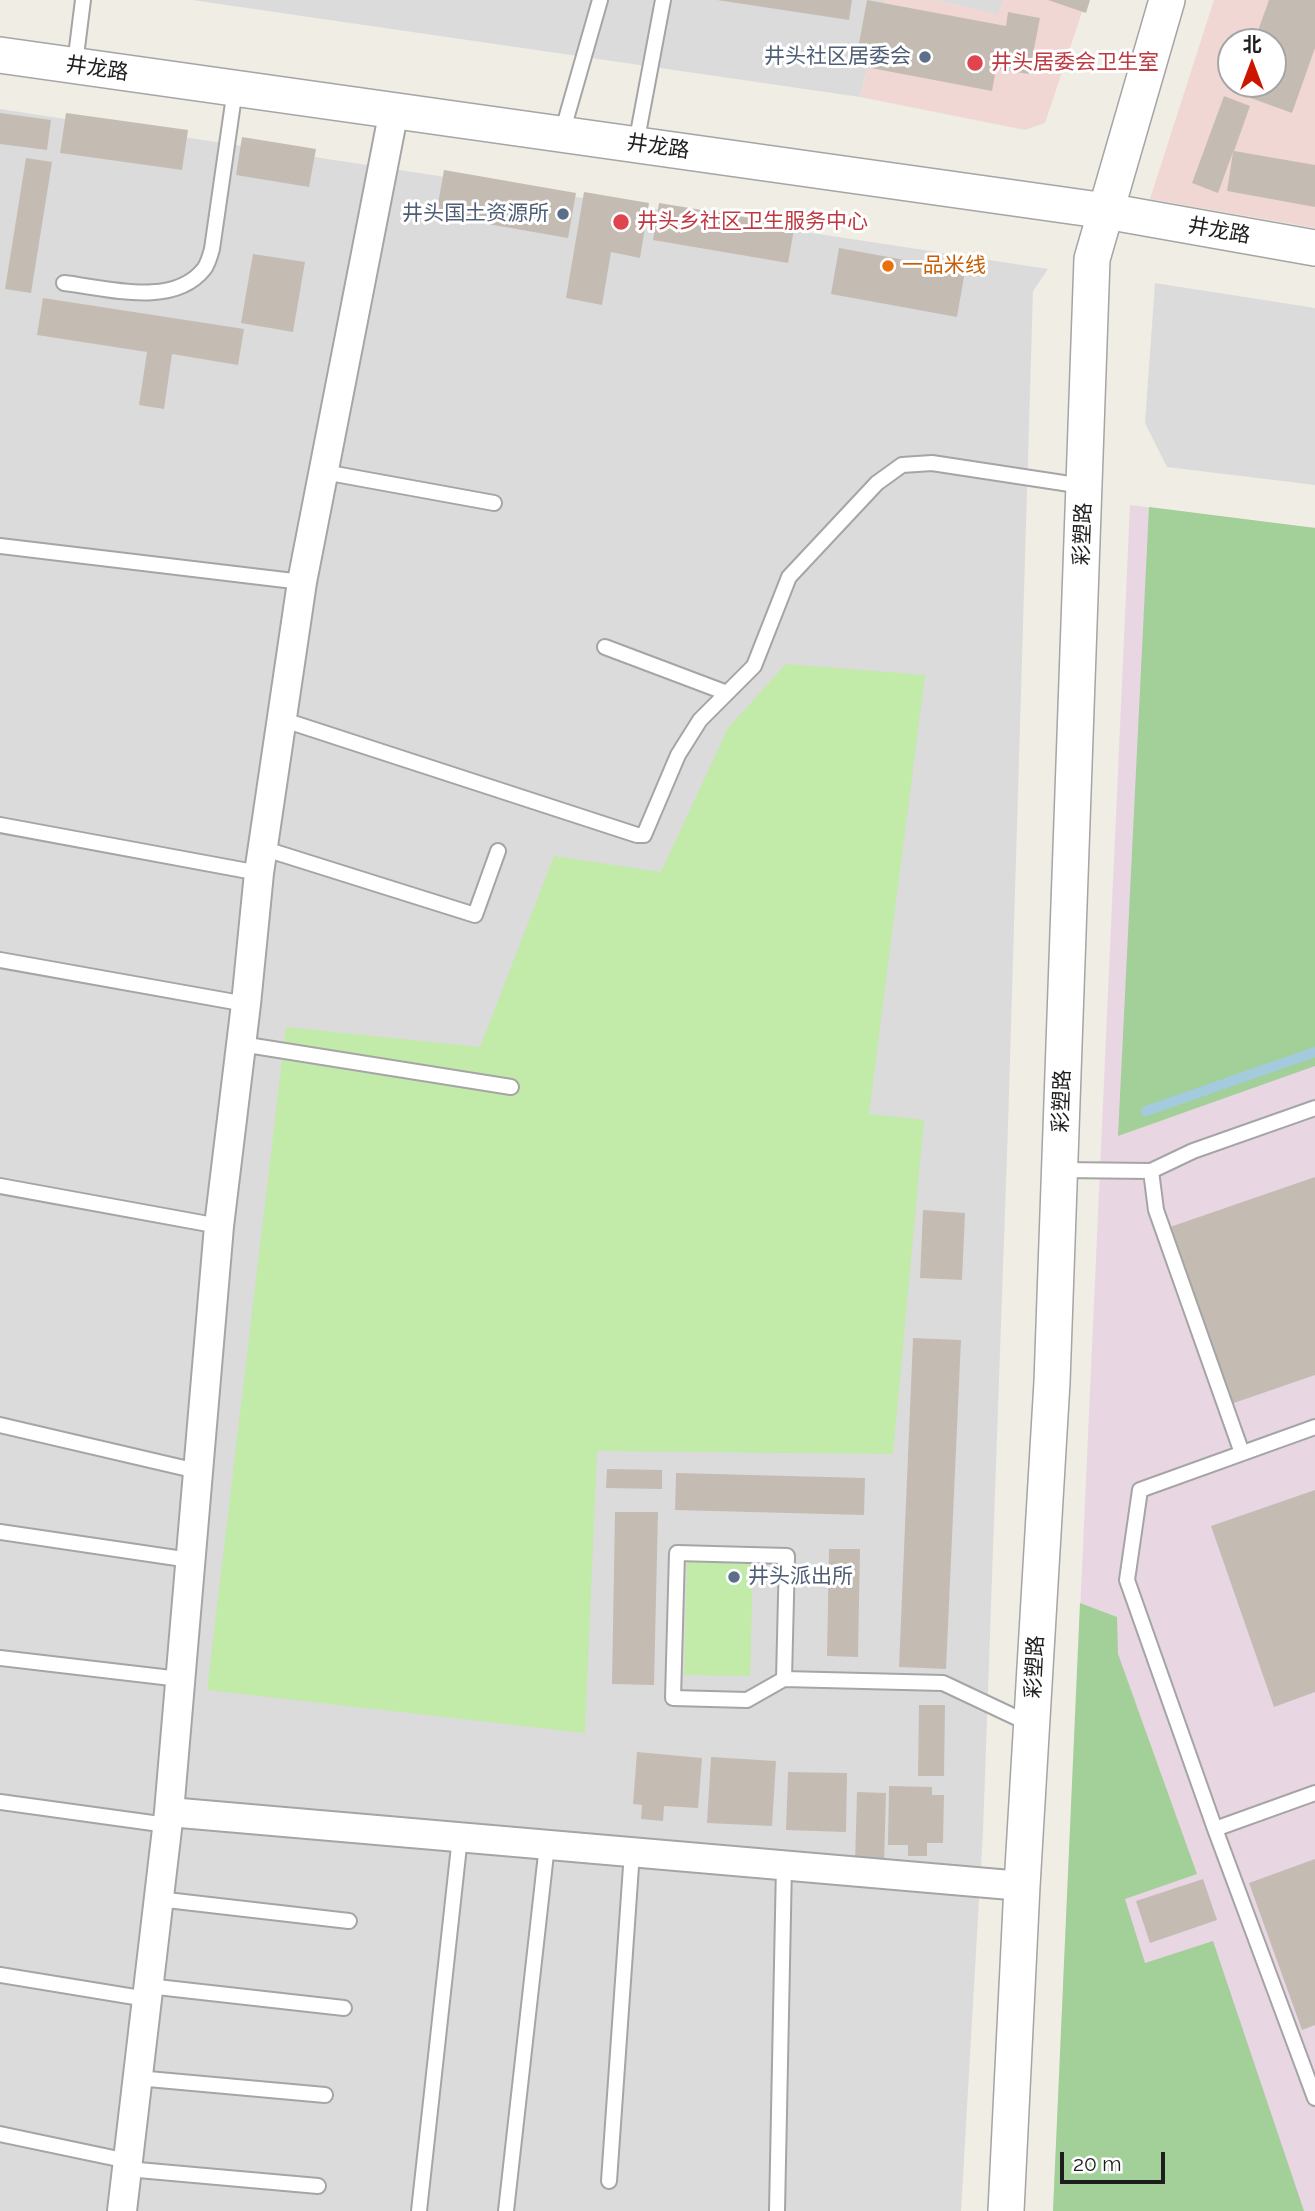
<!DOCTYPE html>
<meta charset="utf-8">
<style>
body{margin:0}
#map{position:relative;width:1315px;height:2211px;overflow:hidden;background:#efede4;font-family:Raleway,"Noto Sans SC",sans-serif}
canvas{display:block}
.north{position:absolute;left:1217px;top:28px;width:70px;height:70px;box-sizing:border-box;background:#fff;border:2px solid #a5a5a5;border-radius:50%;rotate:0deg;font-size:19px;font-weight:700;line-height:28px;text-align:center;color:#1e1e1e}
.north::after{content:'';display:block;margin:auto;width:24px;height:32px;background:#cd1600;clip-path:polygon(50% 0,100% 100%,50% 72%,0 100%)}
.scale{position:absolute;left:1060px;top:2152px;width:105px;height:32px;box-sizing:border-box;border:4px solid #1e1e1e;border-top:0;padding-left:9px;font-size:21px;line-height:24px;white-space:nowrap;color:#1e1e1e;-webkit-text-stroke:5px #fff;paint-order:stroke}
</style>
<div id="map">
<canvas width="1315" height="2211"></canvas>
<div class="north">北</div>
<div class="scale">20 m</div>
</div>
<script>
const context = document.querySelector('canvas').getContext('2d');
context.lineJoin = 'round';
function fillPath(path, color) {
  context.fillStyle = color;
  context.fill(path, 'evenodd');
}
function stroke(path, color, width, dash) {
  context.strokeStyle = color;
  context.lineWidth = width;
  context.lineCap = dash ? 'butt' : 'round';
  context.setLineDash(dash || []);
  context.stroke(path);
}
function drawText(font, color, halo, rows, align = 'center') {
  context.font = font + ' Raleway,"Noto Sans SC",sans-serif';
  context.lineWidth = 6;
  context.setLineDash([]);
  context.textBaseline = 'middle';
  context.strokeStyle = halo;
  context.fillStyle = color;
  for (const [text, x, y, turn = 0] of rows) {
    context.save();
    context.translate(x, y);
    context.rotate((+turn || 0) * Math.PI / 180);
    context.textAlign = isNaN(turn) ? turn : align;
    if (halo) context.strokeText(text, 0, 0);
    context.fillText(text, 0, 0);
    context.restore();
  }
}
fillPath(new Path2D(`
 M192 0H885L860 97Z
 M935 0H1003L998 15Z
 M0 109 1048 269 1033 291 1008 1126 983 1831 961 2211H0Z
 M1155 283 1315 308V485L1167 467 1145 423Z`), '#dcdbdb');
fillPath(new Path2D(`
 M885 0H935L998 14 1003 0H1086L1045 123 1025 130 860 97Z
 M1214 0H1315V228L1150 199ZM1231 42H1273V84H1231Z`), '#f0d7d3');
fillPath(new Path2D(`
 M1130 505 1315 528V2211H1053Z`), '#e9d6e3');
fillPath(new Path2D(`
 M786 664 925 675 869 1114 924 1120 893 1454 597 1451 585 1733 207 1690 286 1027 480 1047 554 856 661 872 728 728Z
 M687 1562 753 1564 750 1676 684 1675Z`), '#c2eaa9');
fillPath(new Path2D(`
 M1149 507 1315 528V1066L1118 1136Z
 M1080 1603 1117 1617 1118 1654 1197 1874 1125 1899 1145 1963 1213 1941 1304 2211H1053Z`), '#a3cf98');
stroke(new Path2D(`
 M1146 1111 1315 1052`), '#a4cade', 10);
fillPath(new Path2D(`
 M717 0H852L849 20Z
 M867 0 1006 26 1008 12 1040 18 1029 74 996 69 992 91 855 65Z
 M1048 0H1090L1086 13Z
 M1269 0H1315V48L1292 113 1237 93 1240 84H1273V42H1254Z
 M1224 96 1250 106 1234 151 1315 165V207L1227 191 1233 152 1218 193 1192 183Z
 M0 113 51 120 47 150 0 144Z
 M66 113 188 130 182 170 60 153Z
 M242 137 316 149 309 187 236 175Z
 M26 158 52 162 31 293 5 289Z
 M444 170 576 193 568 238 436 215Z
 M584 192 649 203 640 258 611 252 602 305 566 298Z
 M659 203 769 221 770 214 796 218 788 263 653 240Z
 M839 248 965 271 957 317 831 294Z
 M253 254 305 262 293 332 241 323Z
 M43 298 244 329 238 365 172 354 164 409 139 405 147 352 37 335Z
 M1315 1177V1375L1231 1404 1170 1227Z
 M923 1210 965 1213 962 1280 920 1278Z
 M913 1338 961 1340 946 1669 899 1667Z
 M607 1469 662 1470V1489L606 1488Z
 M676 1473 865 1478 864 1515 675 1510Z
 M1315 1490V1692L1274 1707 1211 1526Z
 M615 1512H658L654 1685 612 1684Z
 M829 1549H860L858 1657 827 1656Z
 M919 1705H945L944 1776H918Z
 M637 1752 702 1758 698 1808 664 1806 663 1821 641 1819 642 1805 633 1804Z
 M711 1757 776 1761 772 1826 707 1823Z
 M788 1772 847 1773 846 1832 786 1830Z
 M889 1786 932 1787V1795H944L943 1843H927V1856H908V1845H888Z
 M857 1792 886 1793 884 1864 855 1863Z
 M1315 1859V2025L1302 2030 1249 1883Z
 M1203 1879 1217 1920 1150 1943 1136 1901Z`), '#c4bcb3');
const service = new Path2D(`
 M75 64 83 0
 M562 133 600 0
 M636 144 663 0
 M64 283C107 288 173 308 204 269 208 264 210 256 212 249L235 89
 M324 472 494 503
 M0 546 302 582
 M605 647 727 693
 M281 719 637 835H644L678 755 700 720 754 666 789 577 877 483 902 465 932 463 1083 486
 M0 825 259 873
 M262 848 475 915 498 851
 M0 960 246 1004
 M241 1044 511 1087
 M1061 1170 1151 1171 1193 1151 1315 1108
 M1151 1171 1156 1210 1242 1453
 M0 1186 219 1226
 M0 1425 197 1471
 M1315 1427 1140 1490 1127 1580 1215 1829 1315 2098
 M0 1532 190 1560
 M0 1658 180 1679
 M784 1679 747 1700 673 1698 677 1553 787 1556 784 1679 943 1683 1030 1724
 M0 1802 167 1825
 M1215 1829 1315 1793
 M158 1899 349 1921
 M0 1975 147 1999
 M148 1986 344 2008
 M137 2078 325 2095
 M0 2134 128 2161
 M127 2169 318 2186
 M609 2181 632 1852
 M419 2211 460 1837
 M506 2211 547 1845
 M777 2211 784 1865`);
const minor = new Path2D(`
 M169 1812 1022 1886
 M122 2211 169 1812 219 1226 246 1004 259 873 302 582 394 110`);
const tertiary = new Path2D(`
 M0 55 1106 211 1315 248
 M1006 2211 1022 1886 1052 1382 1092 259 1167 0`);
stroke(service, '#a5a5a5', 18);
stroke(minor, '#a5a5a5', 32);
stroke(tertiary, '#a5a5a5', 38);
stroke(service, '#fff', 14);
stroke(minor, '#fff', 28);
stroke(tertiary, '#fff', 35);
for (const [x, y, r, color] of [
 [925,57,7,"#5c6f8a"],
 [975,63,9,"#e0444e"],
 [563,214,7,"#5c6f8a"],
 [621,222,9,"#e0444e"],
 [888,266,7,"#e8710a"],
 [734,1577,7,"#5c6f8a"]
]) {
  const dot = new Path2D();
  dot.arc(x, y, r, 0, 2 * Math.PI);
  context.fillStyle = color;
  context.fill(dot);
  stroke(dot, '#fff', 2.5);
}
drawText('21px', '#4e5e75', '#fff', [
 ["井头社区居委会",911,57],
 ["井头国土资源所",549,214],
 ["井头派出所",748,1577,"left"]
], 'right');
drawText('21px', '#be3a42', '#fff', [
 ["井头居委会卫生室",991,63],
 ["井头乡社区卫生服务中心",637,222]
], 'left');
drawText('21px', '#1e1e1e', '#fff', [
 ["井龙路",97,69,8],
 ["井龙路",658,147,8],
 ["井龙路",1219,231,10],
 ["彩塑路",1083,534,-88],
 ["彩塑路",1062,1101,-88],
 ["彩塑路",1035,1667,-87]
]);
drawText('21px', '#c56008', '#fff', [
 ["一品米线",902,266]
], 'left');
</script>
